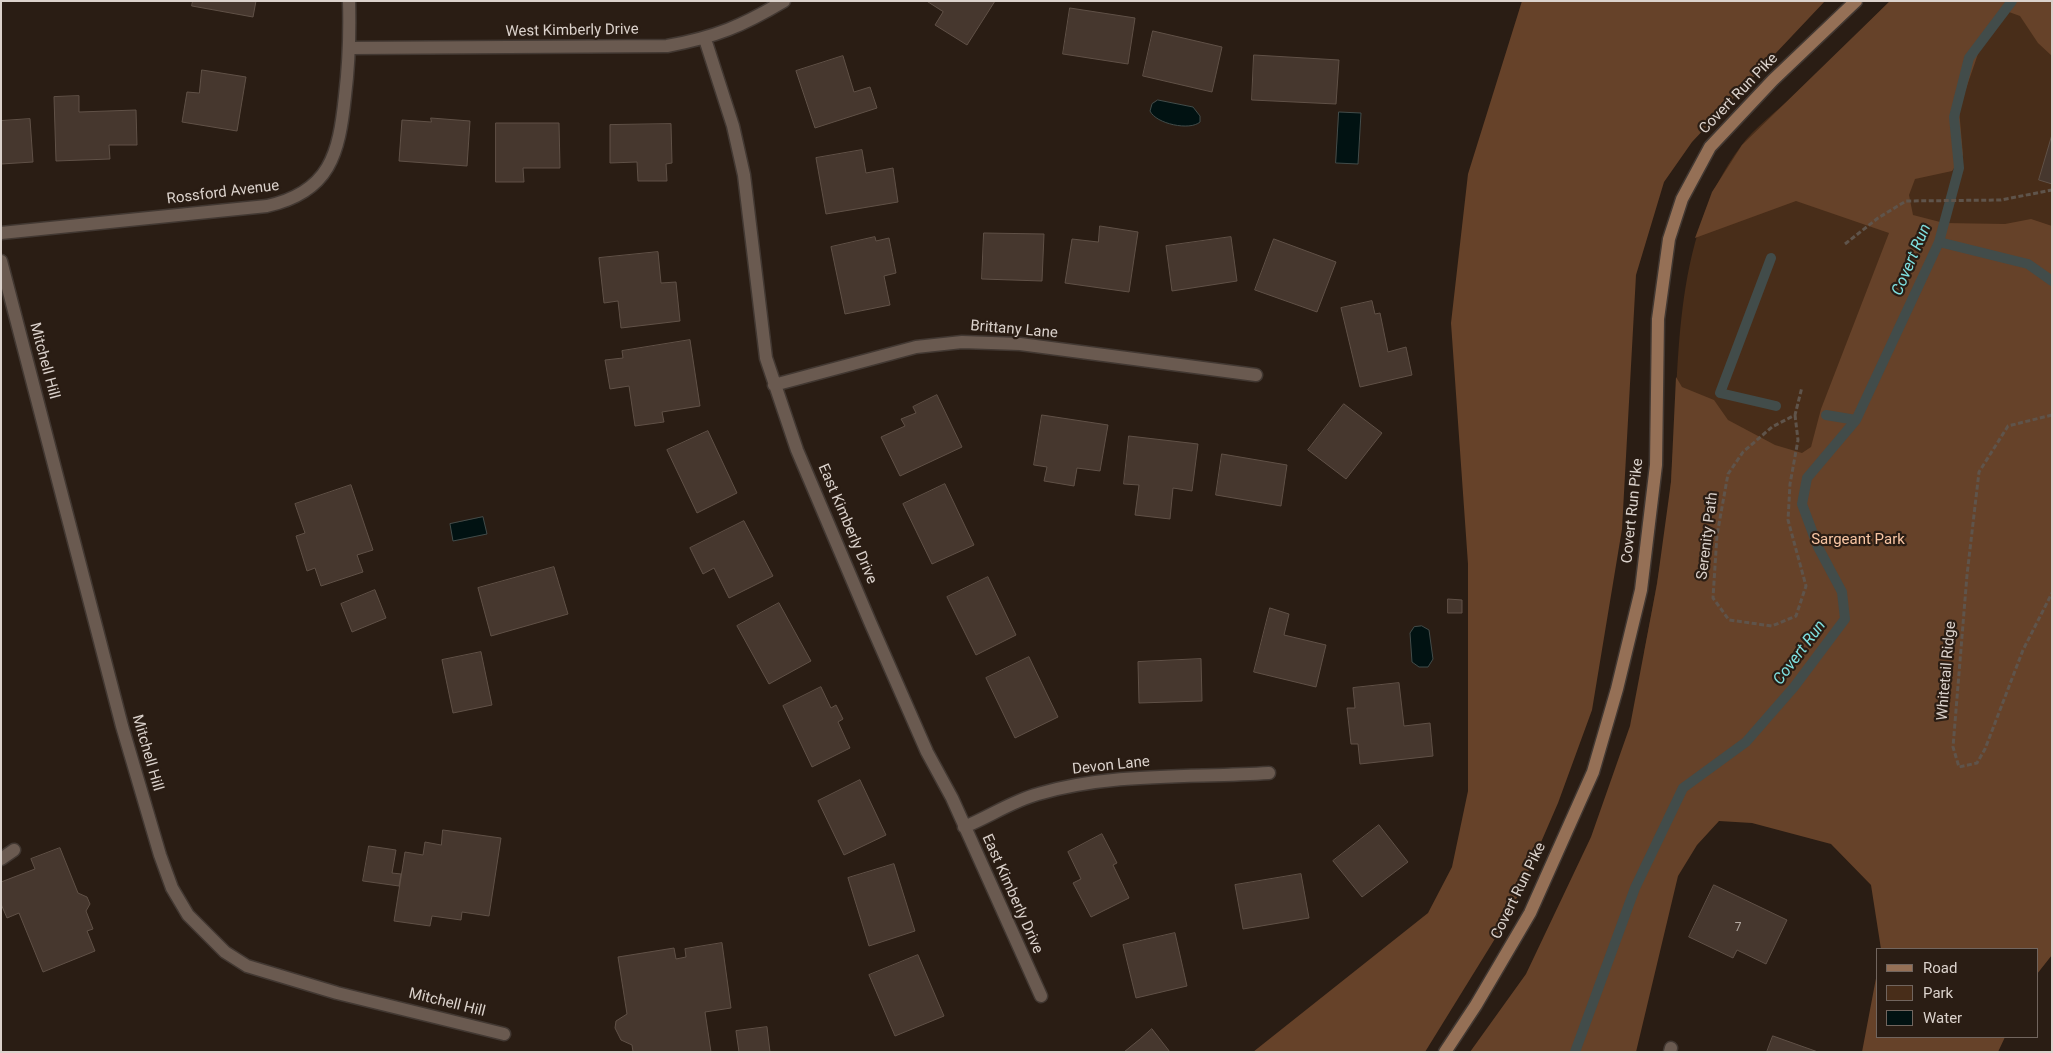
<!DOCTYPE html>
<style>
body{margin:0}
#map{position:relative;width:2053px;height:1053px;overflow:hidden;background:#2a1d14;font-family:Roboto,sans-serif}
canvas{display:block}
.frame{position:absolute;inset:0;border:2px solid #dbd2cc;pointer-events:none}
.legend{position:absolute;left:1876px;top:948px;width:162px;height:90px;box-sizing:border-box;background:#2a1d14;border:1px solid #71655e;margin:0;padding:6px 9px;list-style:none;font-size:15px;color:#dbd2cc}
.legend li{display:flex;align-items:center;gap:10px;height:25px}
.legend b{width:25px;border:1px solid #71655e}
</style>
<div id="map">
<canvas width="2053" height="1053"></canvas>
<div class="frame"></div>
<ul class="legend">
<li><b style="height:6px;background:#957056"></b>Road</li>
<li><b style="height:14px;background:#482d19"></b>Park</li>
<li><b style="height:14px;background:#011212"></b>Water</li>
</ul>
</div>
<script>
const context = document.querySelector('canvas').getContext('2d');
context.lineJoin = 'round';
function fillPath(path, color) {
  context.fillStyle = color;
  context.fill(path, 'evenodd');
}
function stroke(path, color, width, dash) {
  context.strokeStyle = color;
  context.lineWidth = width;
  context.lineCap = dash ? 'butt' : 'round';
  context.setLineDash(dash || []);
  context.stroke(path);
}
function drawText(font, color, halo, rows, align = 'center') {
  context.font = font + ' Roboto,sans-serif';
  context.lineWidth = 4.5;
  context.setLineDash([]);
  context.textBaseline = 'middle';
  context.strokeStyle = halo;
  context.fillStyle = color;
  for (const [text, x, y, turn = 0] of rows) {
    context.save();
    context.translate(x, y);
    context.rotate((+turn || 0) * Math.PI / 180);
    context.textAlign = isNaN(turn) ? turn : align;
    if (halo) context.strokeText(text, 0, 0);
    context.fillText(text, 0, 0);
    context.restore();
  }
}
fillPath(new Path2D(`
 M1890 1H2052V813L1644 653C1655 596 1666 538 1671 481 1681 368 1669 242 1741 146 1754 128 1776 112 1793 96 1826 65 1858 33 1890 1Z`), '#482d19');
fillPath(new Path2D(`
 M1522 1H1825L1692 142 1664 182 1636 275 1622 529 1592 710 1558 803 1509 916 1425 1052H1253L1428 913 1452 867 1468 791V564L1451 323 1468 174Z
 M1890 1H2052V56L2038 43 2020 16 2009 12 1980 48 1959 109 1963 155 1952 171 1915 179 1909 195 1913 215 1944 223 2005 224 2031 219 2052 226V955L2037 974V949H1881L1871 885 1831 844 1752 823 1719 821 1697 845 1678 876 1636 1052H1470L1526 974 1591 837 1630 726 1657 584 1671 482 1676 377 1682 387 1714 400 1728 420 1775 445 1802 453 1811 447 1821 409 1889 233 1796 201 1695 238 1712 192 1742 145Z
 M1877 973V1037H2005L1998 1052H1862Z`), '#664229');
const water = new Path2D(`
 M1158 100 1193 107 1200 116V122C1190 131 1156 124 1150 111L1152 104Z
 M1339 112 1361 113 1358 164 1336 163Z
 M483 517 487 534 453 541 450 524Z
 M1422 626 1429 630 1433 659 1428 667H1419L1412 662 1410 633 1414 627Z`);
fillPath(water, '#011212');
stroke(water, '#424c4a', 1);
stroke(new Path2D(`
 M1939 242 2028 264 2052 281
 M1771 258 1720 393 1776 406
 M1826 415 1856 420
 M1575 1052 1635 888 1683 788 1746 742 1794 687 1845 619 1842 592 1818 547 1802 504 1807 478 1856 420 1939 242 1959 168 1954 117 1969 58 2012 1`), '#424c4a', 10);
const building = new Path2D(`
 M193 1H256L253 17 192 6Z
 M927 1H995L967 45 935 25 943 12Z
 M1070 8 1135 18 1128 64 1063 54Z
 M1153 31 1222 47 1212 92 1143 76Z
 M1254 55 1339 60 1336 104 1252 100Z
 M843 56 854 92 870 87 877 108 815 128 796 71Z
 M202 70 246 77 237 131 182 122 187 92 199 93Z
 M79 96V112L136 110 137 145H109L110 159 56 161 54 97Z
 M431 118 470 121 467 166 399 161 402 120 431 122Z
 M30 119 33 162 1 164V121Z
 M496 123H559L560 168H523L524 182H496Z
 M671 124 672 163 666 164 667 181H638L637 162 610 163V125Z
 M2052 135V184L2039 180Z
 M862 150 866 173 893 168 898 202 826 214 816 158Z
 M1100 226 1138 232 1129 292 1065 283 1072 239 1098 242Z
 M984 233 1044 234 1042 281 982 279Z
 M875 237 876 241 889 238 896 273 884 276 890 305 845 314 831 247Z
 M1231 237 1237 281 1172 291 1166 246Z
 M1274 239 1336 262 1317 312 1255 290Z
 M658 252 661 283 676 282 680 321 621 328 618 301 604 303 599 258Z
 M1372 301 1375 314 1380 313 1388 352 1406 347 1412 375 1360 387 1341 308Z
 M690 340 700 406 662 412 664 422 635 426 629 386 610 389 605 360 623 358 622 351Z
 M937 395 962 447 900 476 881 437 905 426 901 419 916 413 913 407Z
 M1344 404 1382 433 1346 479 1308 450Z
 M1042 415 1108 425 1100 471 1077 468 1074 486 1044 481 1047 467 1034 465Z
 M708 431 737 493 697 513 667 450Z
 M1129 436 1198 444 1192 491 1173 488 1170 519 1135 515 1139 485 1124 484Z
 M1222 454 1287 465 1281 506 1216 495Z
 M945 484 974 545 932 564 903 504Z
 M351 485 373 550 357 555 363 572 321 586 315 568 307 571 296 536 305 533 295 504Z
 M744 521 773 576 729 598 714 568 703 574 690 548Z
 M554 567 568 614 491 636 478 588Z
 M988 577 1016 635 976 655 947 597Z
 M375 590 386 618 352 632 341 604Z
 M1448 599 1462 600V613H1448Z
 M779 603 811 661 769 684 737 626Z
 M1270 608 1289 614 1284 635 1326 645 1316 687 1254 672Z
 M481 652 492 705 453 713 442 660Z
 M1029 657 1058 717 1015 738 986 678Z
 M1201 659 1202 701 1139 703 1138 662Z
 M1399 683 1404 726 1430 723 1433 756 1360 764 1358 744H1351L1347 708H1355L1353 688Z
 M821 687 831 708 836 705 843 719 838 722 850 748 812 767 783 706Z
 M860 780 886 835 844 855 818 801Z
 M1379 825 1408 862 1362 897 1333 861Z
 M443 830 501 838 489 916 462 912 461 920 432 916 430 926 394 921 405 852 423 855 425 842 441 845Z
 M1102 834 1117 863 1113 865 1129 898 1091 917 1073 883 1081 879 1068 852Z
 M369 846 396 850 392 873 401 874 399 886 363 881Z
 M60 848 78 893 87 897 90 904 86 911 93 929 87 931 95 951 43 972 19 913 7 918 1 904V882L35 869 31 859Z
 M894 864 915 931 869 946 848 878Z
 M1301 874 1309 918 1243 929 1235 885Z
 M1714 885 1787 920 1766 964 1737 950 1733 958 1689 937Z
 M1175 933 1187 986 1136 998 1123 945Z
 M722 943 731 1008 705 1012 711 1052H633L632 1045 621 1040 615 1028 616 1021 627 1014 618 957 674 948 676 959 686 957 685 949Z
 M918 955 944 1016 895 1036 869 975Z
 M767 1027 770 1052H739L736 1031Z
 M1152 1029 1170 1052H1124L1140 1039Z
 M1773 1036 1818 1052H1767Z`);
fillPath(building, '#46372e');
stroke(building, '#605147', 1);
const lane = new Path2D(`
 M1 859 14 850`);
const street = new Path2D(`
 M705 39 733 126 744 175 766 358 797 450 870 622 927 752 952 798 1041 996
 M350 48 667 46C716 37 742 26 784 1
 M1 233 267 206C330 192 339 154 345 96 349 63 350 35 349 1
 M1 261 122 726 160 855 172 888 188 915 225 952 247 966 337 993 504 1034
 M774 385 916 347 962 342 1020 344 1256 375
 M964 827C989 817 1012 801 1038 794 1113 772 1192 778 1269 773
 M1670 1052 1671 1048`);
const secondary = new Path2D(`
 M1445 1052 1476 1005 1530 913 1593 772 1617 689 1641 590 1656 465 1658 319 1669 239 1682 199 1710 147 1773 80 1856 1`);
stroke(lane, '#423832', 15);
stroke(street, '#423832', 15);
stroke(secondary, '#423832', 15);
stroke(new Path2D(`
 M1845 244 1878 218 1906 201 2001 200 2052 190
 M1795 415 1798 440 1790 484 1788 520 1806 586 1796 616 1772 626 1729 620 1713 598 1717 535 1728 474 1743 452 1772 427 1795 415 1802 387
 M2052 415 2008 426 1979 472 1967 575 1953 747 1959 767 1977 763 1985 749 2023 650 2052 593`), '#5f544b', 3, [5, 2.5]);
stroke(lane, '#6a5a50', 12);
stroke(street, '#6a5a50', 12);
stroke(secondary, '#957056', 12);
drawText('12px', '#b6aba4', null, [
 ["7",1738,928]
]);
drawText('15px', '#dbd2cc', '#2a1d14', [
 ["West Kimberly Drive",572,31,-1],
 ["Covert Run Pike",1739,94,-46],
 ["Rossford Avenue",223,193,-7],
 ["Brittany Lane",1014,330,5],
 ["Mitchell Hill",44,361,75],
 ["Covert Run Pike",1633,511,-84],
 ["East Kimberly Drive",847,524,67],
 ["Serenity Path",1708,536,-83],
 ["Whitetail Ridge",1947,671,-85],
 ["Mitchell Hill",147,753,74],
 ["Devon Lane",1111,766,-6],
 ["Covert Run Pike",1519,891,-64],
 ["East Kimberly Drive",1012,894,66],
 ["Mitchell Hill",447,1003,14]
]);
drawText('15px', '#f8c5a3', '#2a1d14', [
 ["Sargeant Park",1858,540]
]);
drawText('italic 16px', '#7fe1e1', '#2a1d14', [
 ["Covert Run",1912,260,-67],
 ["Covert Run",1800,653,-53]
]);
</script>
